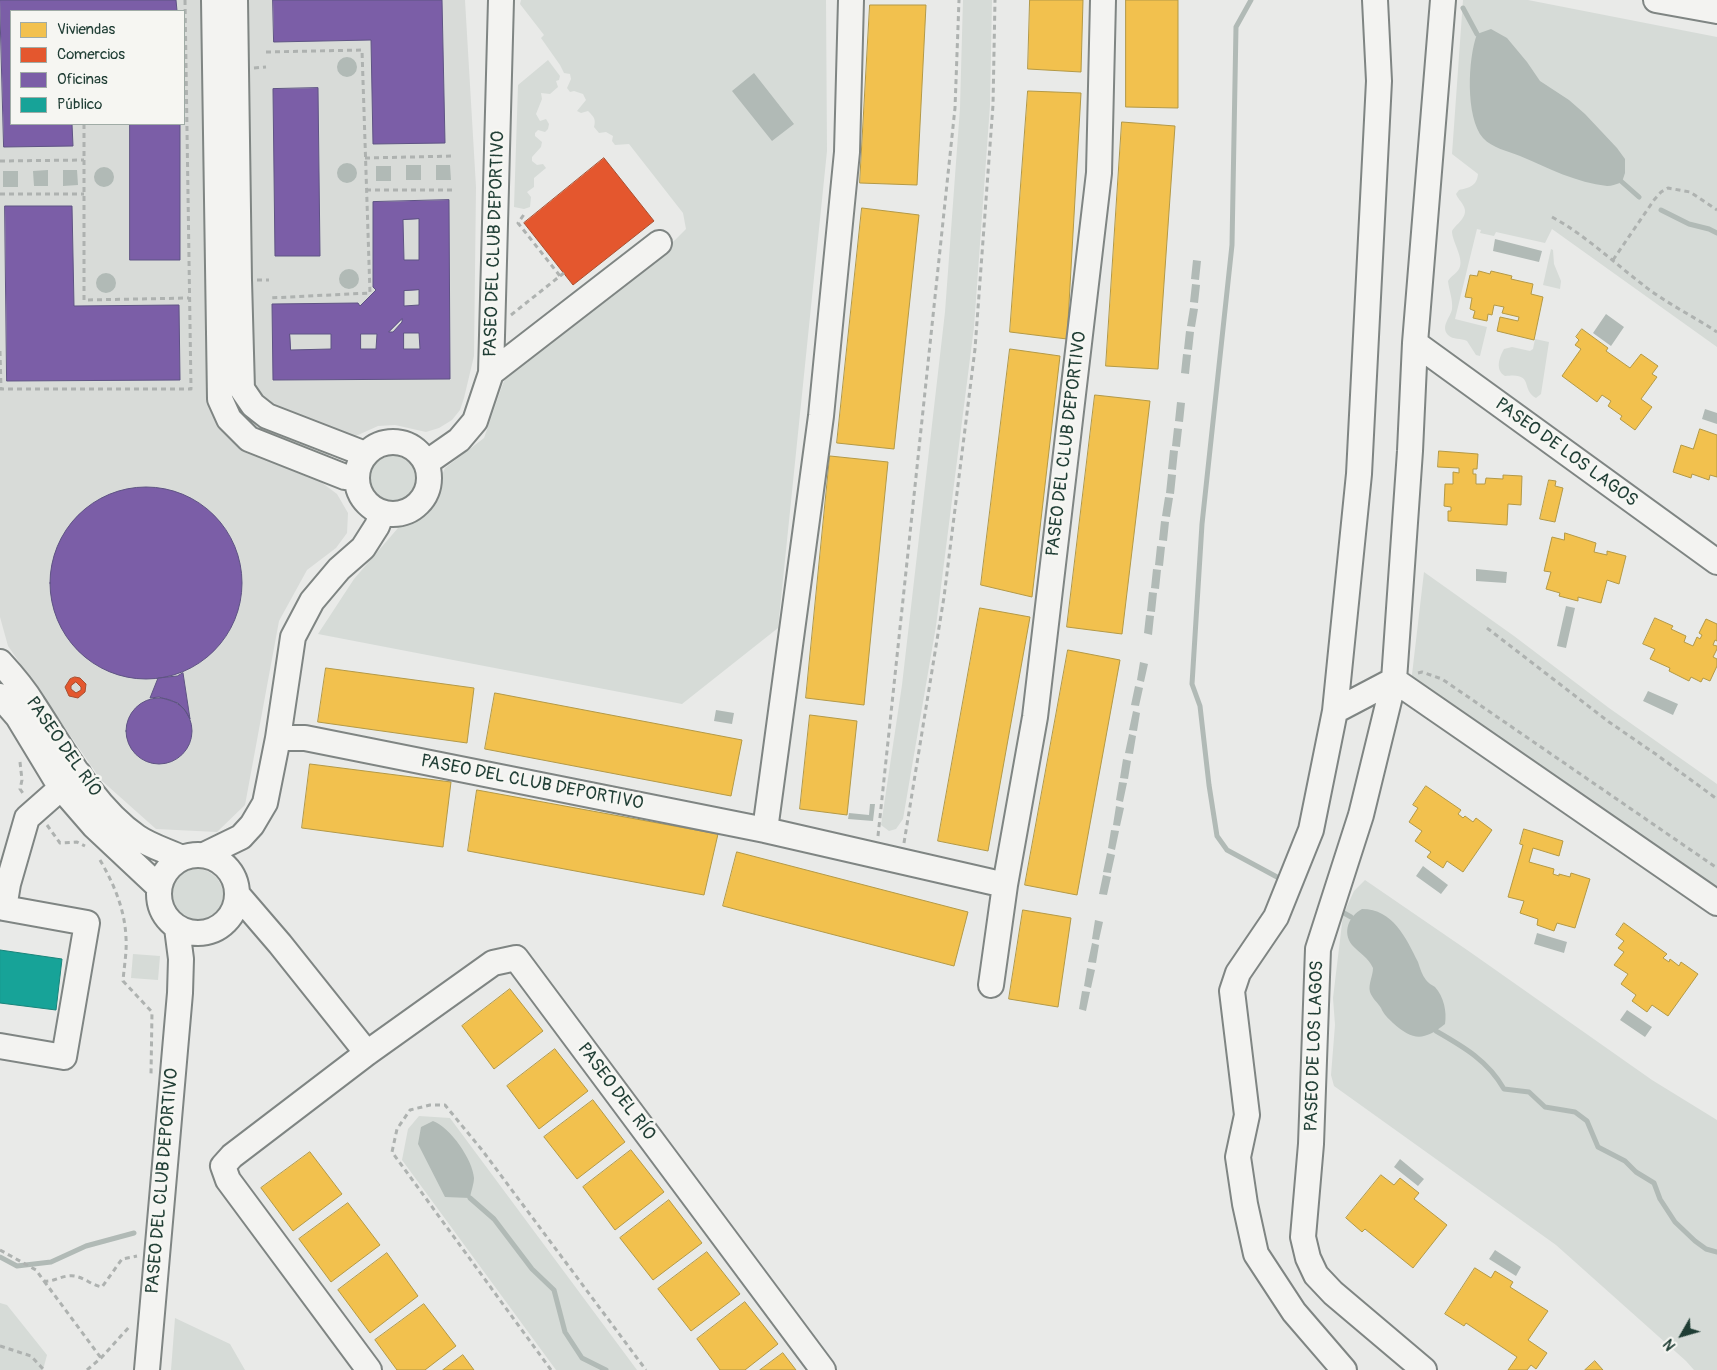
<!DOCTYPE html>
<meta charset="utf-8">
<style>
body{margin:0}
#map{position:relative;width:1717px;height:1370px;overflow:hidden;background:#e9eae8;font-family:Pangolin,sans-serif}
canvas{display:block}
.legend{position:absolute;left:10px;top:10px;width:175px;height:115px;box-sizing:border-box;background:#f6f6f2;border:1px solid #a0aca6;margin:0;padding:6px 9px;list-style:none;font-size:15px;color:#1f3d34}
.legend li{display:flex;align-items:center;gap:10px;height:25px}
.legend b{width:25px;border:1px solid #a0aca6}
.north{position:absolute;left:1657px;top:1310px;width:50px;height:50px;-webkit-text-stroke:4px #f6f6f2;paint-order:stroke;rotate:232deg;font-size:14px;font-weight:700;line-height:20px;text-align:center;color:#1f3d34}
.north::after{content:'';display:block;margin:auto;width:18px;height:22px;background:#1f3d34;clip-path:polygon(50% 0,100% 100%,50% 72%,0 100%)}
</style>
<div id="map">
<canvas width="1717" height="1370"></canvas>
<ul class="legend">
<li><b style="height:14px;background:#f2c14e"></b>Viviendas</li>
<li><b style="height:14px;background:#e4572e"></b>Comercios</li>
<li><b style="height:14px;background:#7b5ea7"></b>Oficinas</li>
<li><b style="height:14px;background:#17a398"></b>Público</li>
</ul>
<div class="north">N</div>
</div>
<script>
const context = document.querySelector('canvas').getContext('2d');
context.lineJoin = 'round';
function fillPath(path, color) {
  context.fillStyle = color;
  context.fill(path, 'evenodd');
}
function stroke(path, color, width, dash) {
  context.strokeStyle = color;
  context.lineWidth = width;
  context.lineCap = dash ? 'butt' : 'round';
  context.setLineDash(dash || []);
  context.stroke(path);
}
function drawText(font, color, halo, rows, align = 'center') {
  context.font = font + ' Pangolin,sans-serif';
  context.lineWidth = 5;
  context.setLineDash([]);
  context.textBaseline = 'middle';
  context.strokeStyle = halo;
  context.fillStyle = color;
  for (const [text, x, y, turn = 0] of rows) {
    context.save();
    context.translate(x, y);
    context.rotate((+turn || 0) * Math.PI / 180);
    context.textAlign = isNaN(turn) ? turn : align;
    if (halo) context.strokeText(text, 0, 0);
    context.fillText(text, 0, 0);
    context.restore();
  }
}
fillPath(new Path2D(`
 M0 0H465L476 187 474 356 464 398 460 410 452 420 439 428 426 432 395 425 378 426 358 435 333 443 321 482 337 494 348 513 347 533 336 548 307 570 279 621 245 805 217 832 156 829 101 780 8 646 0 617ZM11 11H184V124H11Z`), '#d8dbd8');
fillPath(new Path2D(`
 M521 0H826L827 151 778 628 682 704 318 634 354 579 398 528 426 511 445 468 484 438 502 386 509 370 675 240 686 229 683 213 629 144 615 145 612 141 613 136 606 132 599 133 594 127C596 119 594 117 588 111L581 113 577 111 586 100 583 94 574 91 570 92 567 88 571 79 570 74 564 73 560 65 541 38 544 35 520 4Z
 M963 0H992L990 105 974 327 936 626 903 819 896 829 889 831 881 825 902 685 945 312 960 108Z
 M1463 0H1528L1717 37V347L1552 229 1545 243 1496 232 1494 236 1480 233 1481 230 1477 229 1455 319 1487 327 1480 356 1476 355 1467 341C1461 338 1453 340 1448 335 1440 326 1451 317 1452 309 1453 300 1449 290 1448 281 1451 276 1456 274 1459 269 1465 259 1452 242 1452 231 1457 223 1470 216 1463 205 1461 201 1458 199 1456 194L1459 190C1469 188 1477 186 1478 174L1452 154Z
 M548 60 560 76 559 80 556 81 558 87 550 94 541 93 542 99 536 114 540 121 546 119 549 124 548 129 545 132 538 130 535 133V136L542 142 541 147 532 157V161L537 165 543 164 546 168 534 178V187L527 192 531 197 530 207 524 209 514 207 518 85Z
 M1551 249 1553 250 1554 264 1561 281 1560 289 1543 285Z
 M1535 339 1549 342 1541 394 1536 398C1520 389 1535 372 1505 376 1495 370 1499 358 1504 349L1512 347 1530 351 1533 349Z
 M370 478a24 24 0 1 1 48 0a24 24 0 1 1-48 0Z
 M1424 572 1514 636 1609 708 1717 784V898L1411 683Z
 M171 895a26 26 0 1 1 52 0a26 26 0 1 1-52 0Z
 M1365 880 1470 952 1652 1080 1717 1120V1370H1694L1686 1361 1556 1245 1334 1086 1331 1075 1335 1025 1333 998 1343 915 1354 891Z
 M133 954 160 956 158 980 131 978Z
 M419 1116 450 1118 637 1370H556L402 1160 408 1129Z
 M0 1303 7 1305 47 1355 43 1370H0Z
 M175 1318 230 1344 245 1370H171Z`), '#d6dbd7');
fillPath(new Path2D(`
 M1491 29 1507 38 1527 62 1540 81 1569 100 1585 114 1617 148 1625 159V173L1622 182C1617 184 1612 186 1607 186 1577 183 1548 168 1520 156 1508 151 1492 148 1483 138 1465 117 1468 58 1477 34Z
 M337 67a10 10 0 1 1 20 0a10 10 0 1 1-20 0Z
 M754 73 794 124 772 141 732 91Z
 M337 173a10 10 0 1 1 20 0a10 10 0 1 1-20 0Z
 M406 165H421V180H406Z
 M436 165H450L451 180H436Z
 M376 166H391V181H376Z
 M94 177a10 10 0 1 1 20 0a10 10 0 1 1-20 0Z
 M48 170V186H34L33 171Z
 M63 170H77L78 185 63 186Z
 M3 171H18V187H3Z
 M1495 239 1542 251 1539 262 1493 251Z
 M1193 260 1201 261 1199 280 1191 279Z
 M339 279a10 10 0 1 1 20 0a10 10 0 1 1-20 0Z
 M96 283a10 10 0 1 1 20 0a10 10 0 1 1-20 0Z
 M1192 284 1200 285 1198 303 1190 302Z
 M1190 308 1198 309 1195 327 1187 326Z
 M1606 314 1624 327 1611 346 1593 333Z
 M1186 331 1194 332 1192 350 1184 349Z
 M1183 354 1191 355 1189 374 1181 373Z
 M1177 402 1185 403 1183 422 1175 421Z
 M1705 409 1717 413V424L1702 419Z
 M1174 428 1182 429 1180 447 1172 446Z
 M1170 450 1178 451 1176 470 1168 469Z
 M1168 474 1176 475 1174 494 1166 493Z
 M1165 497 1173 498 1170 517 1162 516Z
 M1161 521 1169 522 1167 541 1159 540Z
 M1157 546 1165 547 1163 566 1155 565Z
 M1153 569 1161 570 1159 589 1151 588Z
 M1476 569 1507 572 1506 583 1476 581Z
 M1149 592 1157 593 1155 612 1147 611Z
 M1566 606 1575 608 1566 648 1557 646Z
 M1146 615 1154 616 1152 635 1144 633Z
 M1140 662 1148 664 1144 682 1137 680Z
 M1135 686 1143 688 1139 706 1131 705Z
 M1648 691 1678 704 1673 715 1643 701Z
 M716 710 734 713 732 724 714 721Z
 M1133 711 1140 713 1137 731 1129 730Z
 M1129 734 1136 736 1133 754 1125 753Z
 M1123 759 1131 761 1128 779 1120 778Z
 M1119 782 1127 783 1123 802 1116 800Z
 M870 804H875L873 821 848 819 849 813 869 815Z
 M1116 806 1124 808 1120 826 1113 825Z
 M1111 830 1119 831 1115 850 1108 848Z
 M1107 853 1115 855 1111 873 1103 872Z
 M1423 866 1448 885 1441 894 1416 876Z
 M1103 875 1111 877 1107 895 1099 894Z
 M1362 909C1393 909 1406 938 1418 962 1420 968 1422 975 1426 980 1428 983 1432 985 1435 987 1444 997 1447 1012 1445 1024 1424 1041 1413 1041 1393 1023 1388 1018 1384 1015 1381 1008 1378 1003 1372 998 1370 992 1368 984 1373 976 1373 968 1368 957 1360 954 1352 945 1342 932 1349 916 1362 909Z
 M1095 920 1103 922 1099 940 1092 939Z
 M1537 933 1567 942 1564 953 1534 944Z
 M1092 943 1099 945 1096 963 1088 962Z
 M1087 968 1095 970 1091 988 1084 986Z
 M1082 991 1090 992 1086 1011 1079 1009Z
 M1627 1010 1652 1027 1645 1037 1620 1020Z
 M433 1121C450 1127 473 1160 474 1178 474 1184 471 1191 470 1198L445 1197 418 1144 421 1127Z
 M1400 1159 1424 1179 1418 1186 1394 1167Z
 M1495 1250 1521 1267 1516 1276 1489 1259Z`), '#b1bab6');
const homes = new Path2D(`
 M1030 0H1083L1081 72 1028 69Z
 M1126 0H1178V108L1126 107Z
 M870 5H926L917 185 860 183Z
 M1028 91 1081 93 1067 339 1010 332Z
 M1122 122 1175 126 1158 369 1106 366Z
 M862 208 919 215 894 449 837 443Z
 M1479 271 1490 274 1491 271 1512 276 1511 279 1533 284 1531 294 1543 297 1534 340 1497 331 1500 317 1518 321 1519 317 1502 313 1504 307 1494 305 1492 315 1488 314 1487 321 1473 318 1475 311 1470 309 1472 298 1465 297 1470 275 1477 276Z
 M1582 329 1608 348 1606 351 1630 368 1641 354 1658 366 1652 374 1657 377 1641 399 1652 407 1635 430 1620 419 1622 416 1608 406 1611 401 1602 395 1597 402 1562 376 1581 349 1575 345 1579 340 1576 337Z
 M1010 349 1060 356 1032 597 981 585Z
 M1095 395 1150 401 1122 634 1067 627Z
 M1700 429 1717 435V477L1710 475 1709 480 1692 474 1691 478 1673 472 1681 445 1693 449Z
 M1439 451 1478 454 1477 469H1473V474H1476V484H1485L1486 478 1503 479V475L1522 476 1521 505 1508 504 1507 525 1448 521V511H1451V507L1444 506 1445 484H1453V472L1459 473V468L1438 467Z
 M830 456 888 462 864 705 806 698Z
 M1549 480 1556 481 1555 486 1563 488 1555 522 1540 519Z
 M1565 533 1596 543 1594 552 1607 555V551L1626 556 1619 584 1607 580 1601 603 1578 597V601L1559 596 1560 593 1546 589 1551 572 1544 571 1552 537 1564 540Z
 M980 608 1030 617 988 851 938 841Z
 M1655 618 1673 626 1671 629 1686 636 1684 642 1693 646 1697 637 1700 639 1702 635 1699 633 1706 619 1717 624V641L1715 640 1713 645 1717 646V649L1713 657 1717 659V666L1710 681 1703 678 1701 682 1691 677 1689 681 1669 671 1670 668 1650 659 1655 649 1643 644Z
 M1068 650 1120 660 1077 895 1025 885Z
 M326 668 474 688 467 743 318 722Z
 M495 693 742 740 731 796 485 749Z
 M810 715 857 721 847 815 800 809Z
 M310 764 451 782 443 847 302 828Z
 M1426 786 1461 810 1458 814 1463 818 1465 816 1473 822 1476 818 1492 830 1463 872 1447 861 1443 868 1427 857 1431 852 1415 841 1422 831 1409 822 1418 808 1413 805Z
 M477 790 718 834 704 895 468 851Z
 M1524 829 1563 841 1559 856 1533 848 1529 862 1554 869 1553 874 1559 876V874L1570 877 1571 873 1590 879 1575 928 1557 923 1554 931 1537 925 1538 919 1520 913 1524 901 1508 897 1523 845 1520 844Z
 M737 852 968 912 954 966 723 906Z
 M1023 910 1071 918 1058 1007 1009 999Z
 M1624 923 1667 954 1663 958 1669 962 1670 959 1679 966 1681 962 1698 974 1668 1016 1652 1005 1647 1012 1632 1001 1636 995 1621 984 1628 974 1614 965 1624 952 1618 948 1624 941 1616 935Z
 M510 989 543 1031 494 1069 462 1026Z
 M555 1049 588 1091 539 1129 507 1086Z
 M593 1100 625 1142 577 1179 544 1137Z
 M631 1150 664 1192 615 1230 583 1187Z
 M310 1152 342 1194 293 1231 261 1188Z
 M1381 1175 1394 1185 1400 1178 1419 1193 1414 1199 1447 1225 1413 1268 1365 1229 1362 1232 1346 1218Z
 M669 1200 702 1243 653 1280 620 1238Z
 M348 1203 380 1245 331 1282 299 1239Z
 M707 1252 740 1294 691 1331 658 1289Z
 M387 1253 418 1296 370 1333 338 1290Z
 M1475 1268 1491 1278 1495 1271 1513 1282 1510 1287 1548 1311 1528 1340 1547 1353 1536 1369 1531 1365 1527 1370H1508L1517 1357 1466 1323 1464 1326 1445 1314Z
 M745 1302 778 1344 745 1370H720L697 1339Z
 M424 1304 456 1346 425 1370H397L375 1340Z
 M783 1353 796 1370H760Z
 M463 1355 474 1370H443Z
 M1595 1361 1603 1370H1585Z`);
fillPath(homes, '#f2c14e');
stroke(homes, '#b39946', 1);
const shops = new Path2D(`
 M604 158 654 221 573 285 524 223Z
 M75 677 80 678 86 684 85 692 78 698 69 696 65 687 70 679ZM76 682 81 687V690L76 693 71 689V686Z`);
fillPath(shops, '#e4572e');
stroke(shops, '#a94f30', 1);
const offices = new Path2D(`
 M0 0H176L177 11H11V124H72L73 146 4 147Z
 M273 0H442L445 143 373 144 371 40 274 42Z
 M318 88 320 256H275L273 89Z
 M130 124H180V260H130Z
 M449 200 450 379 273 380 272 304 358 303 360 306 376 290 373 287V202ZM419 219V260H404L403 220ZM419 290V305L404 306V291ZM402 319V322L393 332H389ZM404 333H419L420 349H404ZM290 334H331V349L291 350ZM361 334H377L376 349H361Z
 M5 206H72L74 306 179 305 180 380 7 381Z
 M50 583a96 96 0 1 1 192 0a96 96 0 1 1-192 0Z
 M183 673 190 719 185 710 178 703 159 697 150 698 158 678 177 676Z
 M126 731a33 33 0 1 1 66 0a33 33 0 1 1-66 0Z`);
fillPath(offices, '#7b5ea7');
stroke(offices, '#5f5484', 1);
const public = new Path2D(`
 M0 950 62 959 56 1010 0 1003Z`);
fillPath(public, '#17a398');
stroke(public, '#19847a', 1);
stroke(new Path2D(`
 M1251 0 1236 27 1232 245 1202 524 1192 684 1200 706 1209 785 1217 836 1227 850 1277 877
 M1463 8 1477 34
 M1622 182 1639 197
 M1661 210 1689 224 1709 229 1717 233
 M1344 913 1351 917
 M1436 1031C1464 1047 1488 1061 1504 1089L1529 1092 1545 1107 1575 1112 1587 1121 1598 1147 1625 1161 1636 1172 1654 1183 1660 1199 1675 1222 1695 1241 1706 1249 1717 1252
 M470 1198 494 1219 532 1269 554 1290 565 1332 582 1358 606 1370
 M0 1257 17 1266 51 1262 86 1246 134 1233`), '#b1bab6', 5);
const minor = new Path2D(`
 M214 0 220 399 229 419 249 439 345 477 357 479
 M235 0 239 280 242 389 253 405 267 416 365 454
 M1656 0 1717 11
 M1415 343 1717 562
 M491 373 659 243
 M357 478a36 36 0 1 1 72 0a36 36 0 1 1-72 0Z
 M426 463 459 440 475 421 491 373 501 0
 M0 662C12 675 24 689 33 704 62 748 93 807 137 837 150 846 167 851 182 858
 M0 696 18 717 61 788 94 826 159 887
 M1335 711 1394 680 1717 903
 M278 738H305L765 830 1005 885
 M765 830 821 416 847 152 851 0
 M159 894a39 39 0 1 1 78 0a39 39 0 1 1-78 0Z
 M204 855 241 837 252 825 265 803 278 738 293 637 312 601 339 569 363 548 377 526 382 513
 M237 894 280 944 367 1053
 M991 985 1005 885 1035 717 1099 173 1103 0
 M0 1046 64 1057 87 923 4 908 8 884 27 818 61 788 79 774
 M147 1370 180 993 181 959 177 928
 M369 1370 228 1180 223 1166 232 1156 367 1053 493 963 516 958 823 1370
 M1344 1370 1294 1312 1256 1254 1245 1204 1238 1157 1247 1115 1232 991 1238 973 1276 917 1311 830 1335 711 1359 474 1379 81 1375 0
 M1424 1370 1333 1293 1316 1275 1308 1258 1303 1237 1311 1144 1318 949 1361 815 1394 680 1410 451 1415 343 1443 0`);
stroke(minor, '#7f8583', 28);
stroke(new Path2D(`
 M266 52 362 50 370 293 269 298
 M254 68 266 67
 M84 124V300L189 298
 M365 158 455 156
 M0 161 84 160
 M366 190H455
 M0 194H84
 M1552 217C1585 235 1612 261 1642 284 1664 302 1693 316 1717 332
 M1613 260 1654 200 1661 192 1668 188 1690 192 1717 210
 M560 276 564 273
 M257 280H269
 M511 315 560 276 518 223 525 213
 M0 351 1 389H191L185 0
 M1487 628 1609 722 1657 755 1717 799
 M1418 673 1422 672 1442 679 1717 868
 M20 762 22 780 20 789 25 796
 M47 825 60 843 77 842 85 846
 M878 836 955 108 959 0
 M904 843 944 597 975 349 993 105 995 0
 M100 860C114 884 125 910 126 938 127 952 124 967 123 981L152 1012 151 1075
 M0 1250 36 1270 44 1281C53 1282 59 1277 68 1276 81 1274 90 1285 102 1287L122 1259 137 1256
 M44 1281 101 1358
 M0 1346 31 1356 44 1370
 M87 1370 101 1358 130 1326
 M551 1370 392 1152 397 1129 410 1110 430 1105H445L482 1150 646 1370`), '#aeb2b0', 3, [5, 4]);
stroke(minor, '#f3f3f1', 24);
drawText('18px', '#1f3d34', '#f6f6f2', [
 ["PASEO DEL CLUB DEPORTIVO",495,244,-88],
 ["PASEO DEL CLUB DEPORTIVO",1067,444,-83],
 ["PASEO DE LOS LAGOS",1566,453,36],
 ["PASEO DEL RÍO",63,747,55],
 ["PASEO DEL CLUB DEPORTIVO",532,783,11],
 ["PASEO DE LOS LAGOS",1315,1046,-88],
 ["PASEO DEL RÍO",616,1092,53],
 ["PASEO DEL CLUB DEPORTIVO",163,1181,-85]
]);
</script>
